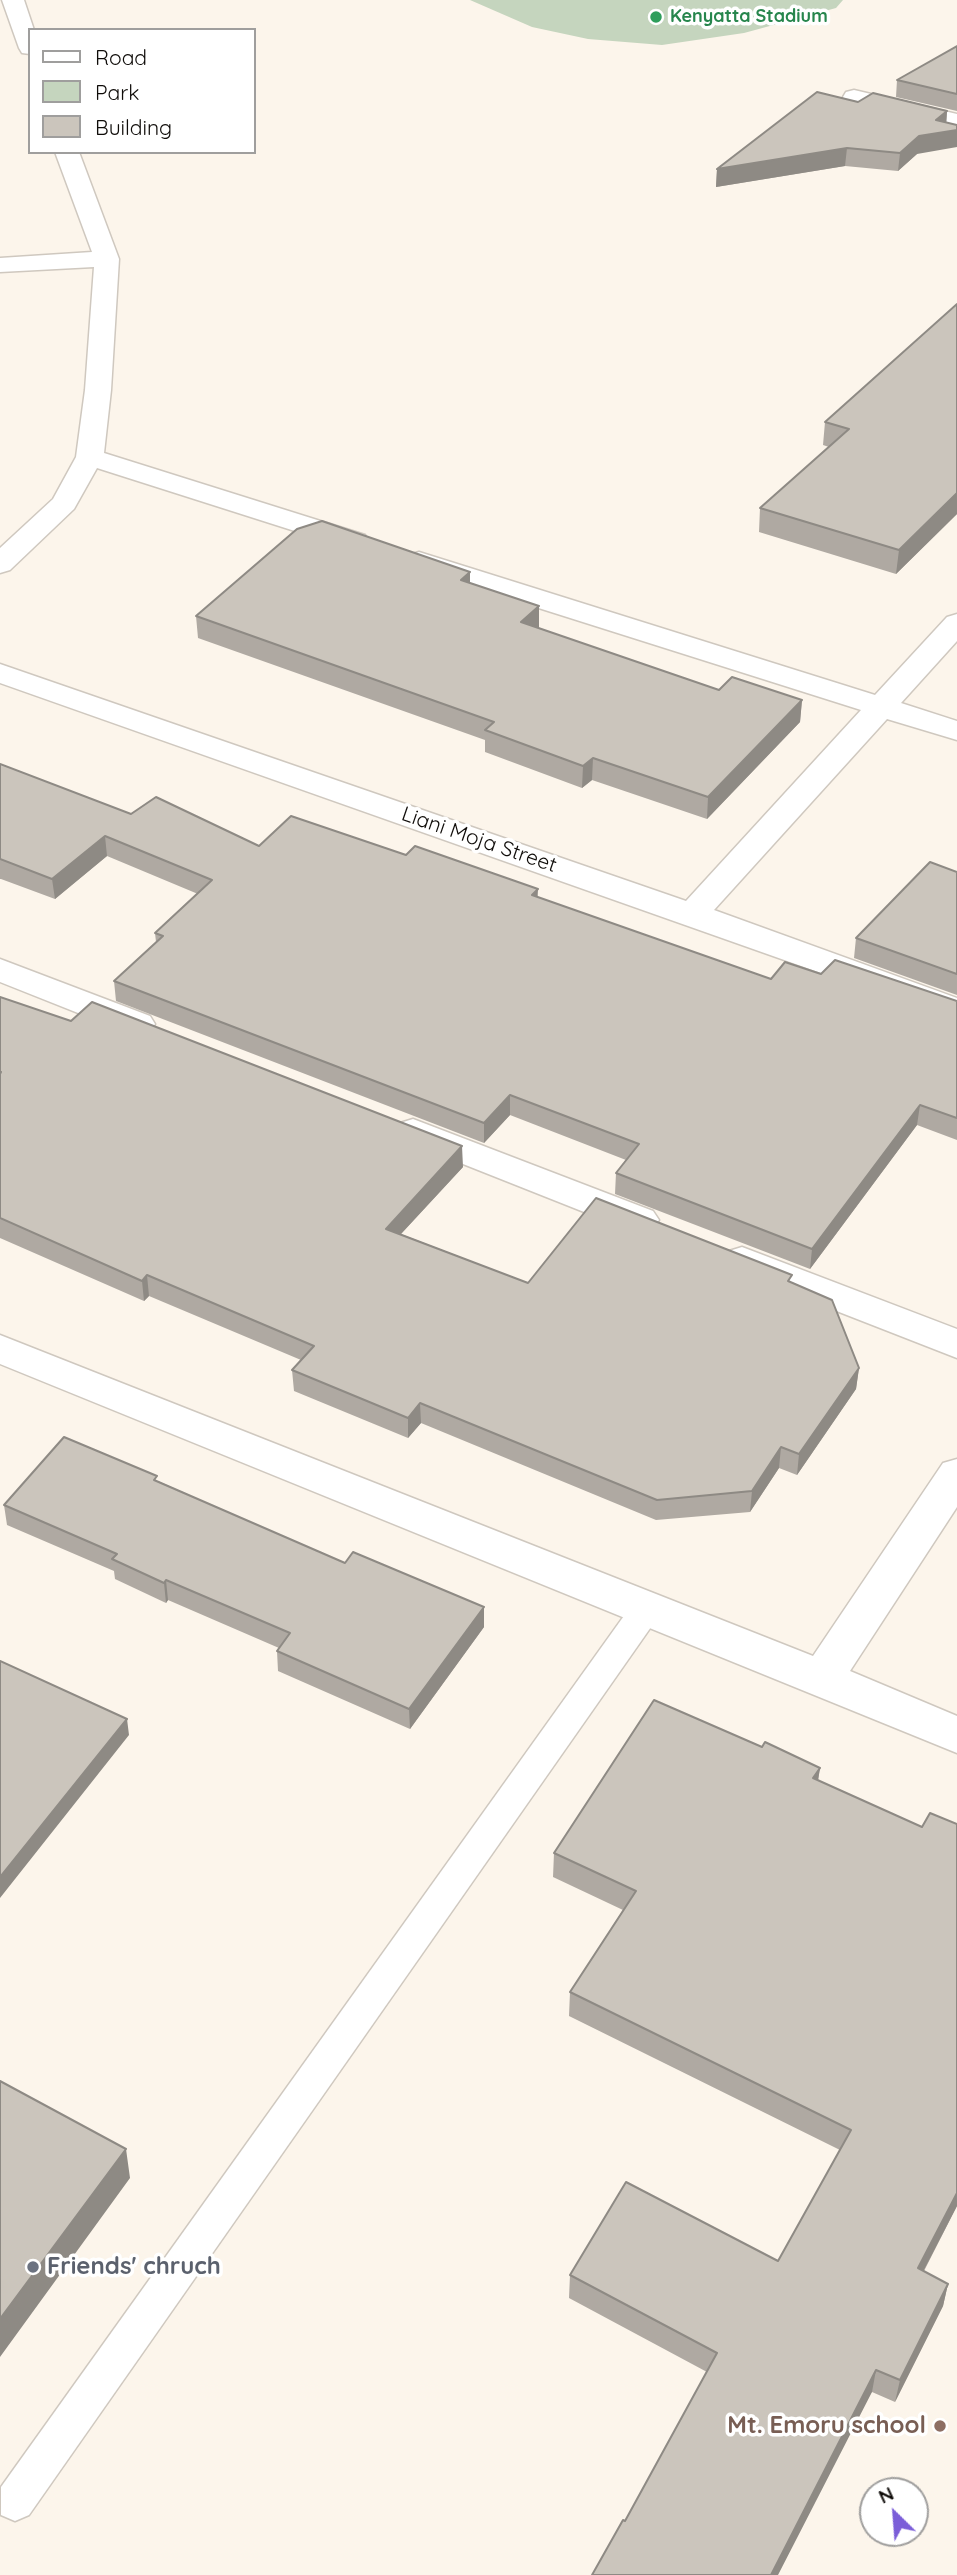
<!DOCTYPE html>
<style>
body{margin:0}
#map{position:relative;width:957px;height:2575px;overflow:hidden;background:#fcf5eb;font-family:Quicksand,sans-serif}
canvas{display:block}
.legend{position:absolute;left:28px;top:28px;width:228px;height:126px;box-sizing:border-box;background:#fff;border:2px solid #9f9e9d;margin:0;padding:9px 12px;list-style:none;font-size:21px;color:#0f0c09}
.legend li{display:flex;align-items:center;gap:14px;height:35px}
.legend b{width:35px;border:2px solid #9f9e9d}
.north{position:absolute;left:859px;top:2477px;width:70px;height:70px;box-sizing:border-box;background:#fff;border:2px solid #9f9e9d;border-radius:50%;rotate:335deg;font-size:19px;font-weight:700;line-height:28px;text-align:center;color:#0f0c09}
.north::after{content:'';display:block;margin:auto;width:24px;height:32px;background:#7b5ed8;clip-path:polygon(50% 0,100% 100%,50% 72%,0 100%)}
</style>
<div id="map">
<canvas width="957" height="2575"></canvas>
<ul class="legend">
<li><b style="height:9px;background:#fff"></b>Road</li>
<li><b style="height:19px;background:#c5d5be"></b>Park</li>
<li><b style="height:19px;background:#cbc5bc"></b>Building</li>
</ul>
<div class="north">N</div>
</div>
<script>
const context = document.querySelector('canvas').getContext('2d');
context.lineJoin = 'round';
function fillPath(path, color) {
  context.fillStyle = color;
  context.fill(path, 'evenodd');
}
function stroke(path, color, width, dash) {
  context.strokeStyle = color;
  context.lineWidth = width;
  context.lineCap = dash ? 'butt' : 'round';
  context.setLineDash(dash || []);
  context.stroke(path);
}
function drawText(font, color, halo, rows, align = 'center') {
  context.font = font + ' Quicksand,sans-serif';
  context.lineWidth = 7;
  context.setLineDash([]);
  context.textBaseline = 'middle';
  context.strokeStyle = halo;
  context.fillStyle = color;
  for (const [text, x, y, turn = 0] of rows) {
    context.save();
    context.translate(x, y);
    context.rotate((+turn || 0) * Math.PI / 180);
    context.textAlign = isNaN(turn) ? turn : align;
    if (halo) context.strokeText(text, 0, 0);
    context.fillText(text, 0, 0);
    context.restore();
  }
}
fillPath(new Path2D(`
 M470 0H843L836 8 744 33 662 45 588 39 532 27Z`), '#c5d5be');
const lane = new Path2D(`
 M647 1596 658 1599 663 1608 658 1617 29 2515 15 2521 1 2515V2487L636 1599Z`);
const street = new Path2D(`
 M2 0H24L34 30H30V54L22 53 19 48Z
 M854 90 957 114V128L846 102 843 97 846 92Z
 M55 152H79L119 259 111 390 104 453 365 535 369 541 365 547 355 550 345 547 97 468 74 509 10 570 0 573V548L53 499 76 457 85 390 94 267 0 272V258L92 252Z
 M419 552 875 695 947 617 957 614V641L901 703 957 721V740L887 719 714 910 957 998V1021L0 683V664L686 901 861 710 409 567 405 561 409 555Z
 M0 959 150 1016 155 1024 150 1032 138 1035 126 1032 0 982Z
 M413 1119 653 1211 659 1220 653 1229 640 1233 627 1229 400 1139 395 1131 400 1123Z
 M742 1247 957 1329V1358L729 1269 723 1260 729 1251Z
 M0 1335 813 1656 943 1463 957 1459V1507L850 1671 957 1716V1753L0 1364Z`);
stroke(lane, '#cfc8bf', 3);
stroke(street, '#cfc8bf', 3);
fillPath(lane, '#fff');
fillPath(street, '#fff');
fillPath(new Path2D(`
 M957 46V111L896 97 897 80Z
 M858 102 947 111 946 123 917 154 898 171 845 166 716 187 717 169Z
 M957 304V514L896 574 759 532 760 508 829 447 823 445 825 422Z
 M470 583 538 628 719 690 802 700 800 722 707 819 592 780 582 788 485 752V740L198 638 196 616Z
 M0 764 131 814 259 846 406 855 537 897 771 979 821 974 957 1001V1140L917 1125 810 1269 615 1194 616 1173 626 1160 510 1115 484 1143 116 1001 114 981 156 942 155 933 198 894 107 856 55 899 1 879H0Z
 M957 872V995L854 958 856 938Z
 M0 997 463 1167 401 1234 528 1283H792L859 1368 856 1389 797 1475 779 1468 750 1512 656 1520 421 1423 408 1438 294 1391 292 1370 301 1360 149 1296 144 1301 0 1238Z
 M158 1481 484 1627 410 1729 278 1671 277 1651 279 1648 168 1600 166 1603 115 1579 114 1571 7 1525 4 1505Z
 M762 1747 820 1768 818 1781 922 1827 957 1824V2206L924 2271 948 2284 943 2306 895 2402 872 2392 625 2521 707 2372 569 2298 570 2275 778 2261 840 2150 569 2016 570 1992 623 1910 553 1877 554 1853Z`), '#afa9a2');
fillPath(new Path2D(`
 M947 111 946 128 957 130V147L917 154 898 171 900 153Z
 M847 148 845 166 716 187 717 169Z
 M957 493V514L896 574 899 550Z
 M470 572V593L461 580Z
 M539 606V628L521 644V622Z
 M802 700 800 722 707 819 708 797Z
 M593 758 592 780 582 788 583 766Z
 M105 836 107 856 55 899 52 879Z
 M538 889 537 909 532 895Z
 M510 1095V1115L484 1143V1123Z
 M920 1105 917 1125 810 1269 812 1249Z
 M462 1146 463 1167 387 1249 386 1229Z
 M147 1275 149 1296 144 1301 142 1281Z
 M859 1368 856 1389 797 1475 799 1454Z
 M420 1403 421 1423 408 1438V1418Z
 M781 1447 779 1468 750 1512 752 1491Z
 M166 1580 168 1600 166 1603 164 1583Z
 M484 1607V1627L410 1729 409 1709Z
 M127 1719 129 1735 0 1898V1877Z
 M820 1768 816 1792 813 1778Z
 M126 2149 130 2178 0 2357V2319Z
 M957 2193V2206L913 2291 918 2268Z
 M948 2284 943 2306 895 2402 900 2380Z
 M876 2370 872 2392 778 2575H771Z`), '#8e8a84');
const building = new Path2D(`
 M957 46V94L897 80Z
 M817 92 858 102 873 93 947 111 936 120 957 125V130L919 136 900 153 847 148 717 169Z
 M957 304V493L899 550 760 508 849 429 825 422Z
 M322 521 470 572 461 580 539 606 521 622 719 690 732 677 802 700 708 797 593 758 583 766 485 730 494 722 196 616 297 529Z
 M0 764 131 814 156 797 259 846 291 816 406 855 415 846 538 889 532 895 771 979 785 962 821 974 835 960 957 1001V1118L920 1105 812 1249 616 1173 639 1144 510 1095 484 1123 114 981 163 936 155 933 212 880 105 836 52 879 0 859Z
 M930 862 957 872V974L856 938Z
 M0 997 71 1021 92 1002 462 1146 386 1229 528 1283 596 1198 792 1275 788 1281 832 1300 859 1368 799 1454 781 1447 752 1491 657 1500 420 1403 408 1418 292 1370 314 1346 147 1275 142 1281 0 1218V1074L1 1072H0Z
 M64 1437 157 1476 154 1480 345 1563 353 1552 484 1607 409 1709 277 1651 290 1633 166 1580 164 1583 112 1559 117 1554 4 1505Z
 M0 1661 127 1719 0 1877Z
 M654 1700 762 1747 765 1742 820 1768 813 1778 922 1827 930 1813 957 1824V2193L918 2268 948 2284 900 2380 876 2370 771 2575H592L623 2520 625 2521 717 2353 570 2275 626 2182 778 2261 851 2130 570 1992 636 1891 554 1853Z
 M0 2081 126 2149 0 2319Z`);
fillPath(building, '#cbc5bc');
stroke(building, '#8e8a84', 2);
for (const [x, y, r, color] of [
 [656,17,7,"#2e9e5b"],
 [33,2267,7,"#6b7280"],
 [940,2426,7,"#8d6e63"]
]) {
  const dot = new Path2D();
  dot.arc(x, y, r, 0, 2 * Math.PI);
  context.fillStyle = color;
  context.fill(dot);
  stroke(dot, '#fff', 2.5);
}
drawText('bold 18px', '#27864d', '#fff', [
 ["Kenyatta Stadium",670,17]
], 'left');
drawText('21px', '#0f0c09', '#fff', [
 ["Liani Moja Street",479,840,19]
]);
drawText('bold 24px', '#5b616d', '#fff', [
 ["Friends' chruch",47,2267]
], 'left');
drawText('bold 24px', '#785e54', '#fff', [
 ["Mt. Emoru school",926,2426]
], 'right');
</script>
